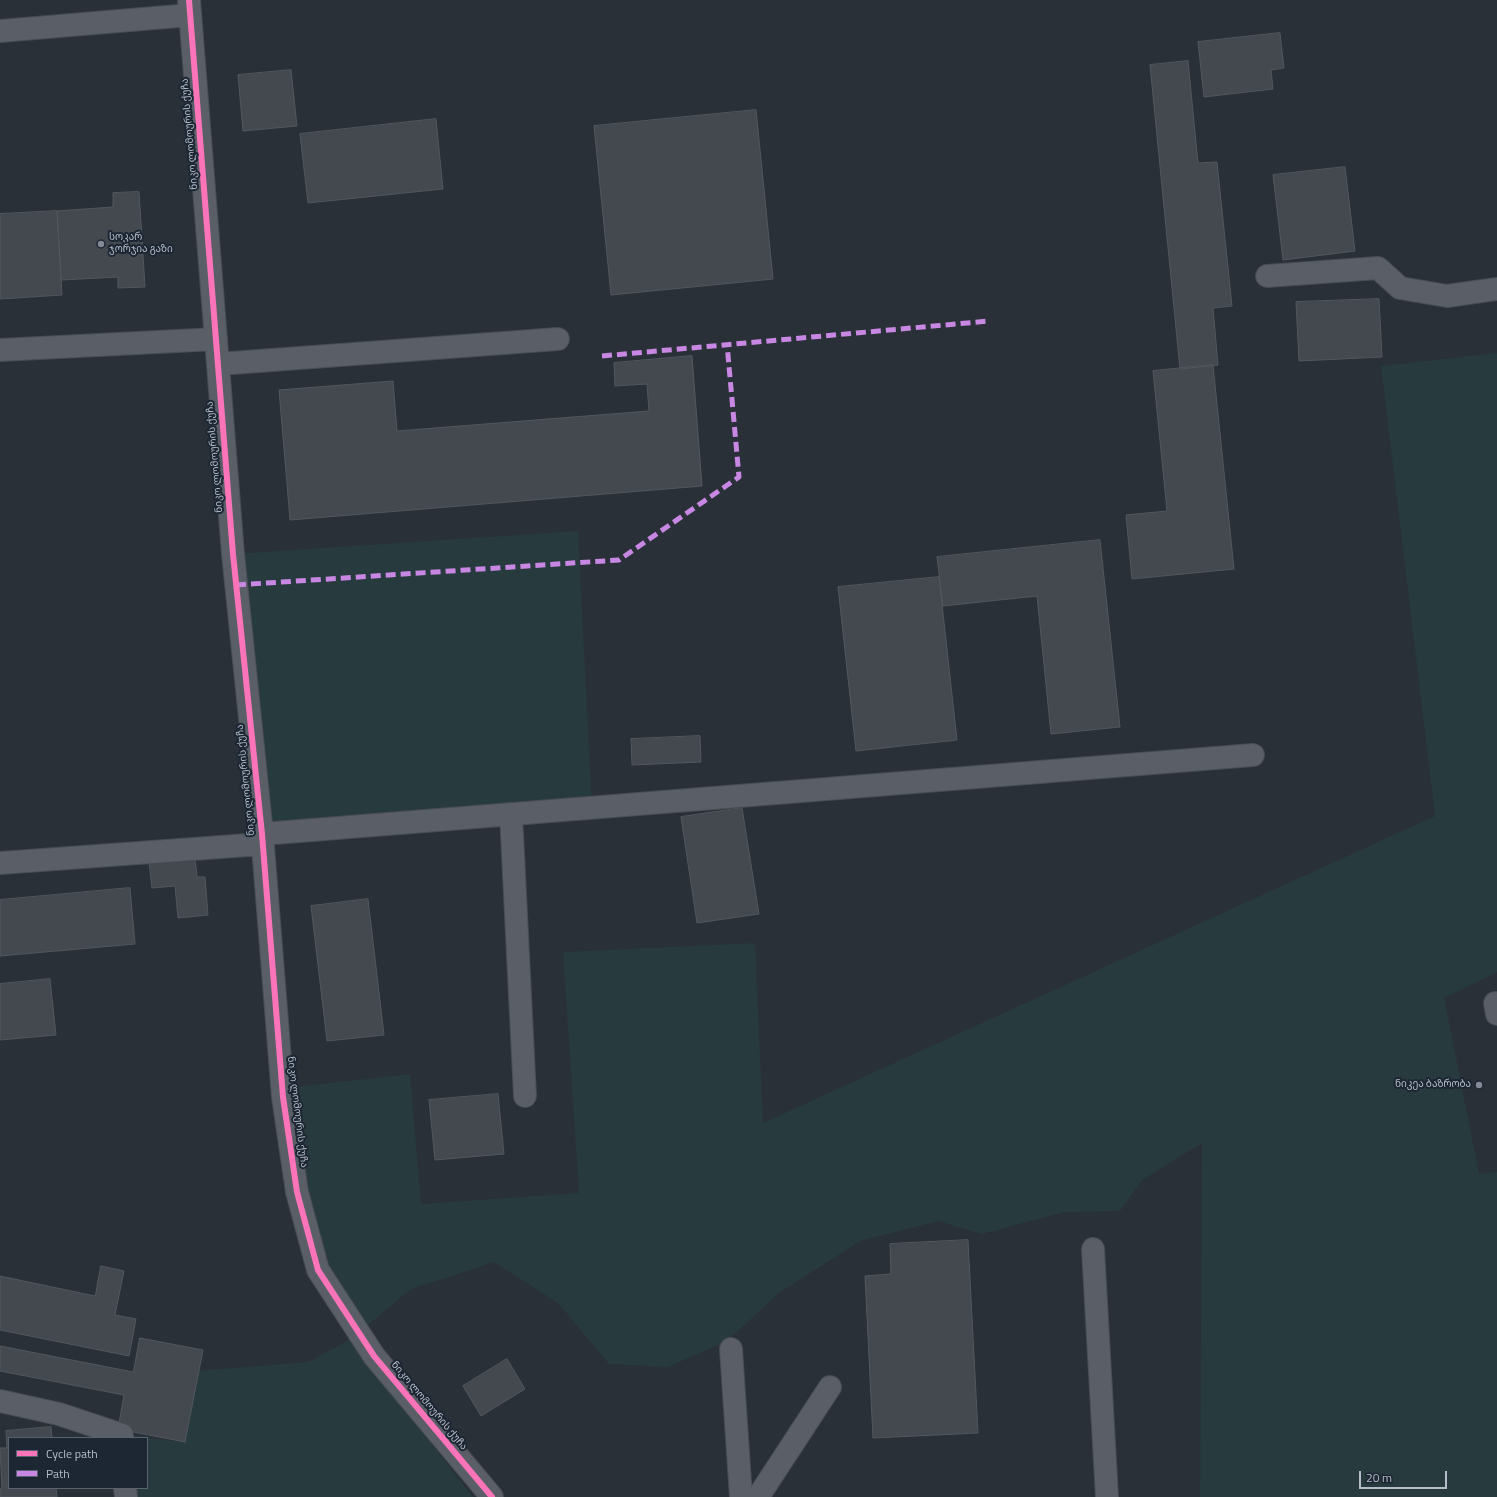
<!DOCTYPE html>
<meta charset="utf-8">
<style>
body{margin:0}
#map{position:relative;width:1497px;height:1497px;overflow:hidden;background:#2a3038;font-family:"Titillium Web",sans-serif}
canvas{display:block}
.legend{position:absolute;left:8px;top:1437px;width:140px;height:52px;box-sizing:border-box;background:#1d2633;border:1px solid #59626f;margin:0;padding:5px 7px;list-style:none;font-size:12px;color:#b4bcc9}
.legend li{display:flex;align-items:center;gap:8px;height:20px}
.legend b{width:20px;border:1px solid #59626f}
.scale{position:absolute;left:1359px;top:1471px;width:88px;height:18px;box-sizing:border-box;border:2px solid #b4bcc9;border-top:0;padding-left:5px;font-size:12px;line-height:14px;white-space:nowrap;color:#b4bcc9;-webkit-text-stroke:3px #1d2633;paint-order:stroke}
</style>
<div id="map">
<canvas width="1497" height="1497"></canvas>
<ul class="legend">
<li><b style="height:5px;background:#fb73b8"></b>Cycle path</li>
<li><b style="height:5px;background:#c787e3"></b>Path</li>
</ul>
<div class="scale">20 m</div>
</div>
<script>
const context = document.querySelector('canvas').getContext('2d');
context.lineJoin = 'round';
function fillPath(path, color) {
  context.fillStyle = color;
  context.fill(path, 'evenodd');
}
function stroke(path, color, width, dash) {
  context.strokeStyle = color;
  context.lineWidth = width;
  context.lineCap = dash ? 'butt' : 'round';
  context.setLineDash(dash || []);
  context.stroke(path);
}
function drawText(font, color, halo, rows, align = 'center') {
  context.font = font + ' "Titillium Web","Noto Sans Georgian",sans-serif';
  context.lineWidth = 4;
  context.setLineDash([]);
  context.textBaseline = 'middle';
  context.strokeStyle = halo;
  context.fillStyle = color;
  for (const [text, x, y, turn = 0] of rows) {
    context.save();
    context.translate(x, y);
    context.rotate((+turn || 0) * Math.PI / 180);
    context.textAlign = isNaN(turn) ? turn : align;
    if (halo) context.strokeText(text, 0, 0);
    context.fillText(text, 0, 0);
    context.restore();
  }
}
fillPath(new Path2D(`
 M1497 353V972L1444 998 1479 1174 1497 1172V1497H1200L1202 1143 1142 1180 1120 1211 1064 1212 982 1234 938 1221 860 1241 779 1293 727 1341 668 1367 609 1364 558 1303 494 1262 411 1289 350 1340 473 1497H126L125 1488H147V1438H122V1435L185 1442 183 1372 309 1362 349 1340 307 1263 277 1089 410 1074 421 1204 579 1193 563 952 755 943 763 1123 1435 816 1381 366Z
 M578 531 592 807 256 834 233 554Z`), '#273a3e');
const building = new Path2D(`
 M1280 33 1284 68 1271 70 1273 89 1204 97 1198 42Z
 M1188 61 1198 163 1217 162 1232 306 1213 308 1218 365 1180 369 1150 65Z
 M291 70 297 126 243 131 238 75Z
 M756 110 773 279 611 295 594 126Z
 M436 119 443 189 308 203 300 134Z
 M1345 167 1355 251 1283 260 1273 175Z
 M139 192 145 287 118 288V277L61 280 57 211 113 207V193Z
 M57 211 62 295 0 299V214Z
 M1379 299 1382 357 1299 361 1296 302Z
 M692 356 702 486 290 520 279 390 393 381 397 431 649 411 647 384 615 386 614 363Z
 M1213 365 1234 569 1132 579 1126 515 1167 511 1153 371Z
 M1100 540 1120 727 1051 734 1037 596 943 606 937 557Z
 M939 577 957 740 856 751 838 587Z
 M700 736 701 762 632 765 631 739Z
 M742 808 759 914 697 923 681 817Z
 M195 857 197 877H205L208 915 178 918 175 886 152 888 149 862Z
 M130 888 135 944 0 956V900Z
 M368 899 384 1035 327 1041 311 906Z
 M50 979 56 1035 0 1040V984Z
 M498 1094 504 1154 435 1160 429 1100Z
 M968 1240 978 1433 873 1438 865 1276 891 1274 890 1244Z
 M101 1266 124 1271 115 1315 136 1319 129 1356 0 1330V1276L95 1296Z
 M140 1338 203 1350 185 1442 118 1429 124 1395 0 1371V1346L133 1372Z
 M507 1359 525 1389 481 1416 463 1386Z
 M51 1427 52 1438H9V1488H56L57 1497H0V1489L2 1488 0 1448H7L6 1431Z`);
fillPath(building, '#444950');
stroke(building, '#52575f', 1);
const minor = new Path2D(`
 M189 0 233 554 262 834 283 1097 297 1192 318 1270 374 1356 492 1497
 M0 31 190 15
 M1267 276 1378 268 1400 288 1447 296 1497 289
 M0 350 216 339
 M218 364 558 339
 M511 814 525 1096
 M262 834 1253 755
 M0 863 262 844
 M1495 1003 1497 1014
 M1093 1249 1107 1497
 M731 1349 741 1497
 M0 1401 59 1414 122 1435V1438
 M125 1488 126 1497
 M758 1497 830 1387`);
stroke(minor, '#484c53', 24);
stroke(minor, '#5a5e66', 22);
stroke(new Path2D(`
 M602 356 989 321
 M236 585 619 560 739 477 727 344`), '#c787e3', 5, [10, 5]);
stroke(new Path2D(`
 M189 0 233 554 262 834 283 1097 297 1192 318 1270 374 1356 492 1497`), '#fb73b8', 6);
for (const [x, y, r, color] of [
 [101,244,4,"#848b96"],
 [1479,1085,4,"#848b96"]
]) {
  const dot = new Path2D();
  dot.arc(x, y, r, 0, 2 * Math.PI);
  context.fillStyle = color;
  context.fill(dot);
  stroke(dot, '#1d2633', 1.5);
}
drawText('10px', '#b4bcc9', '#1d2633', [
 ["ნიკო ლომოურის ქუჩა",190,134,-95],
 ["ნიკო ლომოურის ქუჩა",215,457,-95],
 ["ნიკო ლომოურის ქუჩა",246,780,-96],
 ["ნიკო ლომოურის ქუჩა",297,1112,83],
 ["ნიკო ლომოურის ქუჩა",429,1406,50]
]);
drawText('10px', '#b4bcc9', '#1d2633', [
 ["სოკარ",109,238],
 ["ჯორჯია გაზი",109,250],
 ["ნიკეა ბაზრობა",1471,1085,"right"]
], 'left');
</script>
